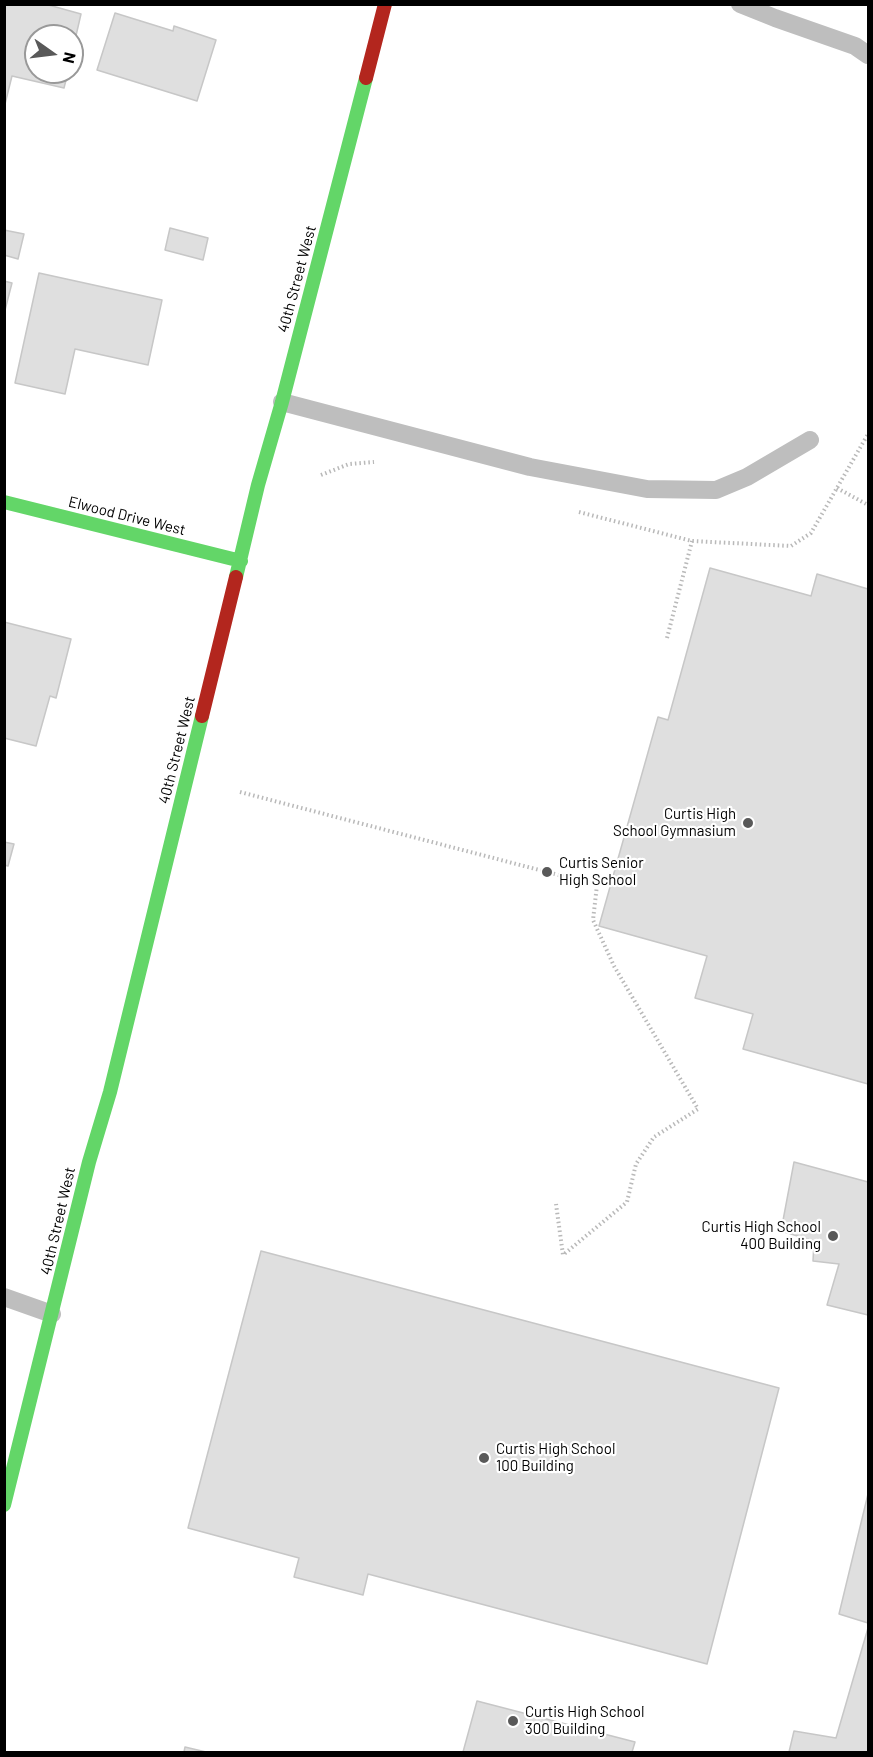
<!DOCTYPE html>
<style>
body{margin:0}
#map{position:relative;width:873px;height:1757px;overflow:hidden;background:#fff;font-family:Barlow,sans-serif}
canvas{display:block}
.frame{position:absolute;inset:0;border:6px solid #000;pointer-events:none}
.north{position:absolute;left:24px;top:24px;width:60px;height:60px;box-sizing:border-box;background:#fff;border:2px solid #999;border-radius:50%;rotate:104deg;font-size:16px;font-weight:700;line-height:24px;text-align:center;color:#000}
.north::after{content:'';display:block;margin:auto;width:21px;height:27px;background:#595959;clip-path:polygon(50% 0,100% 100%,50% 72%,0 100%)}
</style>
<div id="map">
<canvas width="873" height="1757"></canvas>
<div class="frame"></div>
<div class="north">N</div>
</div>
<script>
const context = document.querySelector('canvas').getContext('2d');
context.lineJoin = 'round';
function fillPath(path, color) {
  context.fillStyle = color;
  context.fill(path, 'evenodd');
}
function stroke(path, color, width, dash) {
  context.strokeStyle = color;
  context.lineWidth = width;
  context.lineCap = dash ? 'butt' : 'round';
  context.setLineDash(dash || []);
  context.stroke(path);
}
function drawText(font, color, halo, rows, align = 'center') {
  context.font = font + ' Barlow,sans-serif';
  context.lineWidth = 4.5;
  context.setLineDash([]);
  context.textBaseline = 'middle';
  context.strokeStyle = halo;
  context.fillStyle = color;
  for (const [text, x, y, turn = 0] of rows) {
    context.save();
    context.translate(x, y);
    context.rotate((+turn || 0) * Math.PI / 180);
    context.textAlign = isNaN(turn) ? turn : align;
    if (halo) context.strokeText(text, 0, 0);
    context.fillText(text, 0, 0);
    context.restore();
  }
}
const building = new Path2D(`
 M4 4H45L81 14 72 53V36H36V72H68L64 88 12 76 4 108Z
 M115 13 173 31 174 26 216 40 197 101 97 70Z
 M170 228 208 238 203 260 165 250Z
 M4 230 24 234 18 259 4 255Z
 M39 273 162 300 148 365 75 349 65 394 15 383Z
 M4 281 12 283 4 314Z
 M710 568 811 596 817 574 868 589V1084L743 1049 753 1014 695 998 707 956 599 926 658 717 668 720Z
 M4 622 71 639 56 698 50 696 36 746 4 738Z
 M4 842 14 844 8 866 4 865Z
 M794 1162 868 1182V1315L827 1305 839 1264 813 1261 814 1241 781 1231Z
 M261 1251 779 1388 707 1664 368 1574 363 1595 294 1577 299 1558 188 1528Z
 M868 1494V1623L839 1614Z
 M868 1628V1752H789L794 1731 836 1738Z
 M477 1701 635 1742 632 1752H463Z
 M185 1747 206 1752H184Z`);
fillPath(building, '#dfdfdf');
stroke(building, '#c7c7c7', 1.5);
stroke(new Path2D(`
 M321 475 349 464 374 462
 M837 488 868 505
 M579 512 692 541 791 546 811 533 868 434
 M667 638 692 541
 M240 792 597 885 593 920 614 966 698 1109 654 1137 636 1164 627 1202 563 1255 556 1204`), '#b9b9b9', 4, [1.5, 3]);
stroke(new Path2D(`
 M740 4 775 18 855 46 868 55
 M282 402 530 467 647 489 716 490 747 477 810 440
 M4 1297 52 1314`), '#bebebe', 18);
stroke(new Path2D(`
 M4 502 241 561
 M236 577 258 485 282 402 366 78
 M4 1505 89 1162 110 1092 202 716`), '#63d668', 14);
stroke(new Path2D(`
 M366 78 385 4
 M202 716 236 577`), '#b3261e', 14);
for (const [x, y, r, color] of [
 [748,823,6,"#595959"],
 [547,872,6,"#595959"],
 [833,1236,6,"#595959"],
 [484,1458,6,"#595959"],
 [513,1721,6,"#595959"]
]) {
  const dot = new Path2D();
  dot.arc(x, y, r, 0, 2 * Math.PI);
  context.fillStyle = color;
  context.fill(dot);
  stroke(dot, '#fff', 2);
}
drawText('15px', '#000', '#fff', [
 ["40th Street West",297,279,-75],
 ["Elwood Drive West",127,516,14],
 ["40th Street West",177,750,-76],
 ["40th Street West",58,1221,-77]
]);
drawText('15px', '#000', '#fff', [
 ["Curtis High",736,814,"right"],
 ["School Gymnasium",736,831,"right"],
 ["Curtis Senior",559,863],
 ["High School",559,880],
 ["Curtis High School",821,1227,"right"],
 ["400 Building",821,1244,"right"],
 ["Curtis High School",496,1449],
 ["100 Building",496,1466],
 ["Curtis High School",525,1712],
 ["300 Building",525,1729]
], 'left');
</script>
